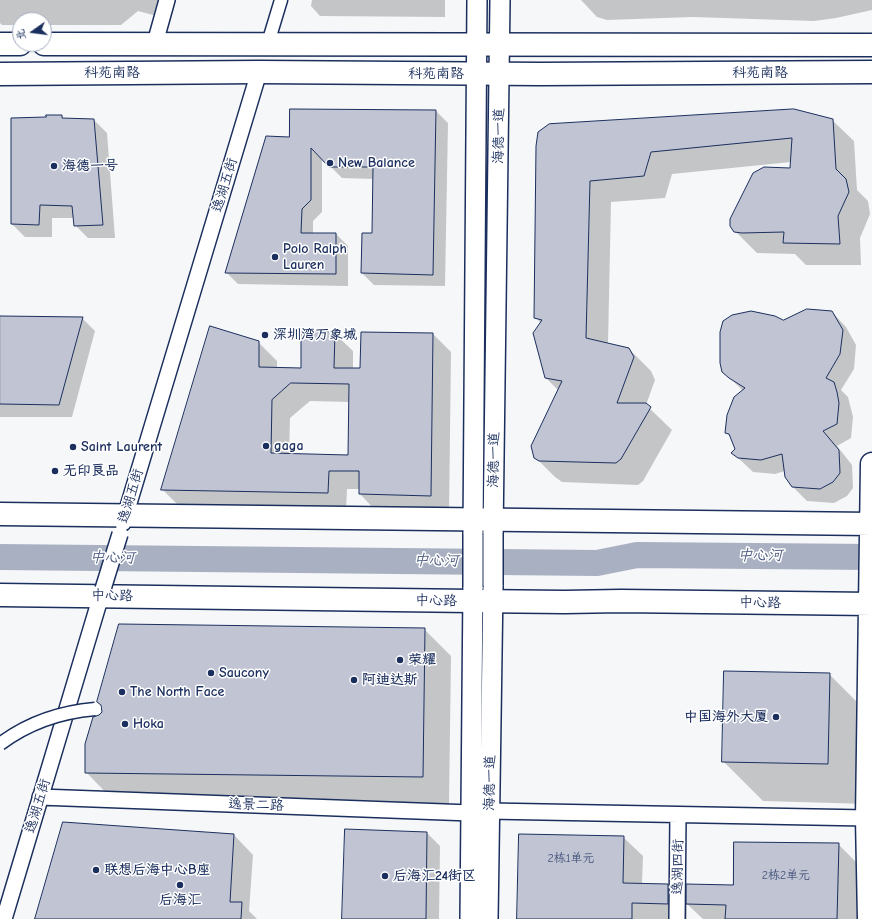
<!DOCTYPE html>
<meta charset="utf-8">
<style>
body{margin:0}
#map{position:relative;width:872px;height:919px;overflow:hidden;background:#f6f7f9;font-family:"Comic Neue","LXGW WenKai TC",sans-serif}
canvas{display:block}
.north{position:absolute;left:12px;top:12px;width:40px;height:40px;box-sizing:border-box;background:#fff;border:1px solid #a4acbf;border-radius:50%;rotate:256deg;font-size:11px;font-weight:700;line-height:16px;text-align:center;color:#1b2f5e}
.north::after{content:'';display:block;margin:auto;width:14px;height:18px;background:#1b2f5e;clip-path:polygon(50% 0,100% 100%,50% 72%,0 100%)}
</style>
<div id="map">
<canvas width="872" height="919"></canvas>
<div class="north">北</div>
</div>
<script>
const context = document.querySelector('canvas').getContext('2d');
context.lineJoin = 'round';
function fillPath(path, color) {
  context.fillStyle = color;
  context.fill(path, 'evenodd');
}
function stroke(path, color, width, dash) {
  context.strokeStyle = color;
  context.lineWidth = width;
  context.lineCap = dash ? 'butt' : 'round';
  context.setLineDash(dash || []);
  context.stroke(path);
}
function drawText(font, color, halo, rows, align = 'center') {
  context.font = font + ' "Comic Neue","LXGW WenKai TC",sans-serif';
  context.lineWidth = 3;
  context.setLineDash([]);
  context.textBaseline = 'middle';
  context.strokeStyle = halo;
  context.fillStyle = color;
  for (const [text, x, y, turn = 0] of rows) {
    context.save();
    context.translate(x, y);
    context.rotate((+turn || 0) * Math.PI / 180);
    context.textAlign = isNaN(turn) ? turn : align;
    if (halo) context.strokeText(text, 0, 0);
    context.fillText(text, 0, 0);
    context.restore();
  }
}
fillPath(new Path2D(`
 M0 0H174L161 14 153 15 138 11 121 25H44V20H20V25H2L0 23Z
 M312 0H445V17L320 16 311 6Z
 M581 0H872V10L836 18 814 21 693 17 607 20 597 17Z
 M436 111 448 123 445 286 374 285 362 273 373 234 374 179 342 178 322 158V212L313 221V234H336L348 246V286L238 284 226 272 290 138Z
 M61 116 65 120H94L107 133 115 238H88L75 225 74 218H52V237H25L12 224 47 118Z
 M832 120 854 141 857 190 868 201 870 214 860 238 861 265H806L795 254 757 253 735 231 791 169V162L672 174 665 198 611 202 608 344 629 349 651 371 655 380 646 405 672 430 643 481 638 485 562 482 555 477 533 455 532 446 559 391 546 378 541 323 535 317 537 146Z
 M832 312 846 327 856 345 854 369 841 390 848 397 853 417 851 438 837 446 852 465 853 488 847 496 834 503 807 501 793 487 785 471 775 474 753 472 733 453 736 450 732 438 726 432 743 391 723 371 783 321Z
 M0 317 82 318 95 331 72 417H0Z
 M334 333 353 351V369H361L433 334 451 352 449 514 378 513 360 494V489H347L346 511 181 508 163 490 258 342 277 361V368L302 369ZM310 401 350 402 349 456 289 454 290 418Z
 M424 629 451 656 449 804 112 799 86 772 100 716 103 712Z
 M829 674 869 714 868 804 763 801 723 761Z
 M427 833 440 846 439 919H343Z
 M234 835 253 855 249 911 257 919H36Z
 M520 835 623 837 643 856 642 884 668 885 687 904V885L734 886 735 843 838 844 858 864 857 919H703L687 904V919H518Z`), '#0003');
stroke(new Path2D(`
 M0 557 597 563 637 555 872 557`), '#a9b0c1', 26);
const building = new Path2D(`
 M290 109 436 110 433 275 361 273 362 233H372L373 167H329L311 148V200L302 209 301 233H336V274L225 273 266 136 289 137Z
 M794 109 833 119 836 169 846 179 849 192 838 216 840 244 783 243 784 232 742 233 734 232 730 226V219L753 173 764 167 790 168 792 138 651 152 644 176 590 181 586 338 629 348 634 357 617 403H646L651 407 621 459 616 463 539 461 534 458 531 446 562 381 545 378 533 333 542 320 534 318 536 146 538 132 549 124Z
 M46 115H62V118L94 119 103 225 74 226 72 206 40 205 39 225 11 224V118L46 117Z
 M807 309 832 311 843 330 840 354 826 378 834 382 837 392 839 403 837 424 823 431 839 450 840 473 833 482 820 489 792 487 785 477 782 454 761 460 738 458 731 453 735 449 729 434 725 433 727 415 734 397 745 388 729 378 722 372 720 363V332L723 321 732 315 751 311 775 316 783 320Z
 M0 316 83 317 59 405 0 404Z
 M210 326 259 341V367L301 368V331L335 332 334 368H360L361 332 433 333 431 496 359 494V471H329L328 493 161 490ZM291 383 349 384 348 455 271 453 272 400Z
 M119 624 425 628 423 777 85 773V744L93 717 99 715 102 712 101 705 97 702Z
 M724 671 830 673 828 764 722 762Z
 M63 822 234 834 230 902H242L241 919H35Z
 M345 829 427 832 426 919H342Z
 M519 834 624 836 623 883 668 884V904L632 903V919H517Z
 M734 842 839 843 837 919H725L726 905 686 904V884L733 885Z`);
fillPath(building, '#c0c4d3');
stroke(building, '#1b2f5e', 1);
const pedestrian = new Path2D(`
 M268 43 281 0`);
const minor = new Path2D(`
 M155 43 167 0
 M123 523 259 72
 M40 797 471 813
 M489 811 867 818
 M4 919 103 589
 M677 919 678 815`);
const tertiary = new Path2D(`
 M493 533 500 0
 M473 534 477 0
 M470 919 473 587
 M488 919 493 586`);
const secondary = new Path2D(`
 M0 514 872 524
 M0 595 472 601 565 602 621 601 872 604
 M869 919 867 818 872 464`);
const primary = new Path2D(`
 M0 44H20
 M44 44 872 45
 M0 74 259 72 541 74 872 72`);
stroke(pedestrian, '#1b2f5e', 15);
stroke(minor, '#1b2f5e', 18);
stroke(tertiary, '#1b2f5e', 22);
stroke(secondary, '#1b2f5e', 25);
stroke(primary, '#1b2f5e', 25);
stroke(pedestrian, '#fff', 12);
stroke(minor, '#fff', 15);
stroke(tertiary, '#fff', 19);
stroke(secondary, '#fff', 22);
stroke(primary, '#fff', 22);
const pedestrianBridge = new Path2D(`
 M0 744C28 723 60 712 95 709`);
const minorBridge = new Path2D(`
 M103 589 120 534`);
const tertiaryBridge = new Path2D(`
 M493 585V533
 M473 587V534`);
stroke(pedestrianBridge, '#1b2f5e', 15, []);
stroke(minorBridge, '#1b2f5e', 18, []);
stroke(tertiaryBridge, '#1b2f5e', 22, []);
stroke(pedestrianBridge, '#fff', 12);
stroke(minorBridge, '#fff', 15);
stroke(tertiaryBridge, '#fff', 19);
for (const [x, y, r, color] of [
 [330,163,4,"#1b2f5e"],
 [54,166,4,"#1b2f5e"],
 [275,257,4,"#1b2f5e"],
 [265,335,4,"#1b2f5e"],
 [266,446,4,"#1b2f5e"],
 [73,447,4,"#1b2f5e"],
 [55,471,4,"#1b2f5e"],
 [400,660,4,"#1b2f5e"],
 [211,673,4,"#1b2f5e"],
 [354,680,4,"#1b2f5e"],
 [122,692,4,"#1b2f5e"],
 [776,717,4,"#1b2f5e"],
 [125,724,4,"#1b2f5e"],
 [96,870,4,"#1b2f5e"],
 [385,876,4,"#1b2f5e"],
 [180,885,4,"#1b2f5e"]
]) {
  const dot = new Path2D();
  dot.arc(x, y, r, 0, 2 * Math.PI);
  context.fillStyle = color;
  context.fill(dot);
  stroke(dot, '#fff', 1.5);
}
drawText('12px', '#44547b', null, [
 ["2栋1单元",571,859],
 ["2栋2单元",786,876]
]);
drawText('14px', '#1b2f5e', '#fff', [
 ["科苑南路",112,73],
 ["科苑南路",760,73],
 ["科苑南路",436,74],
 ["海德一道",499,136,-89],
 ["逸湖五街",225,185,-73],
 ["海德一道",494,460,-89],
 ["逸湖五街",131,496,-73],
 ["中心路",112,596,1],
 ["中心路",436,601,1],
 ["中心路",760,603,1],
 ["海德一道",490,783,-89],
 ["逸景二路",256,805,2],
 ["逸湖五街",38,806,-73],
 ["逸湖四街",678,867,-89]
]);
drawText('bold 14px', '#1b2f5e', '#fff', [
 ["New Balance",338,163],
 ["海德一号",62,166],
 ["Polo Ralph",283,249],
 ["Lauren",283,265],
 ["深圳湾万象城",273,335],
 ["gaga",274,446],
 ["Saint Laurent",81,447],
 ["无印良品",63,471],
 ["荣耀",408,660],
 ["Saucony",219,673],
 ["阿迪达斯",362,680],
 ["The North Face",130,692],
 ["中国海外大厦",768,717,"right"],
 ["Hoka",133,724],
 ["联想后海中心B座",104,870],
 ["后海汇24街区",393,876],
 ["后海汇",180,900,"center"]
], 'left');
drawText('italic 15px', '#4d5c81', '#fff', [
 ["中心河",760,556],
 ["中心河",112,558,1],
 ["中心河",436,561,1]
]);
</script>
